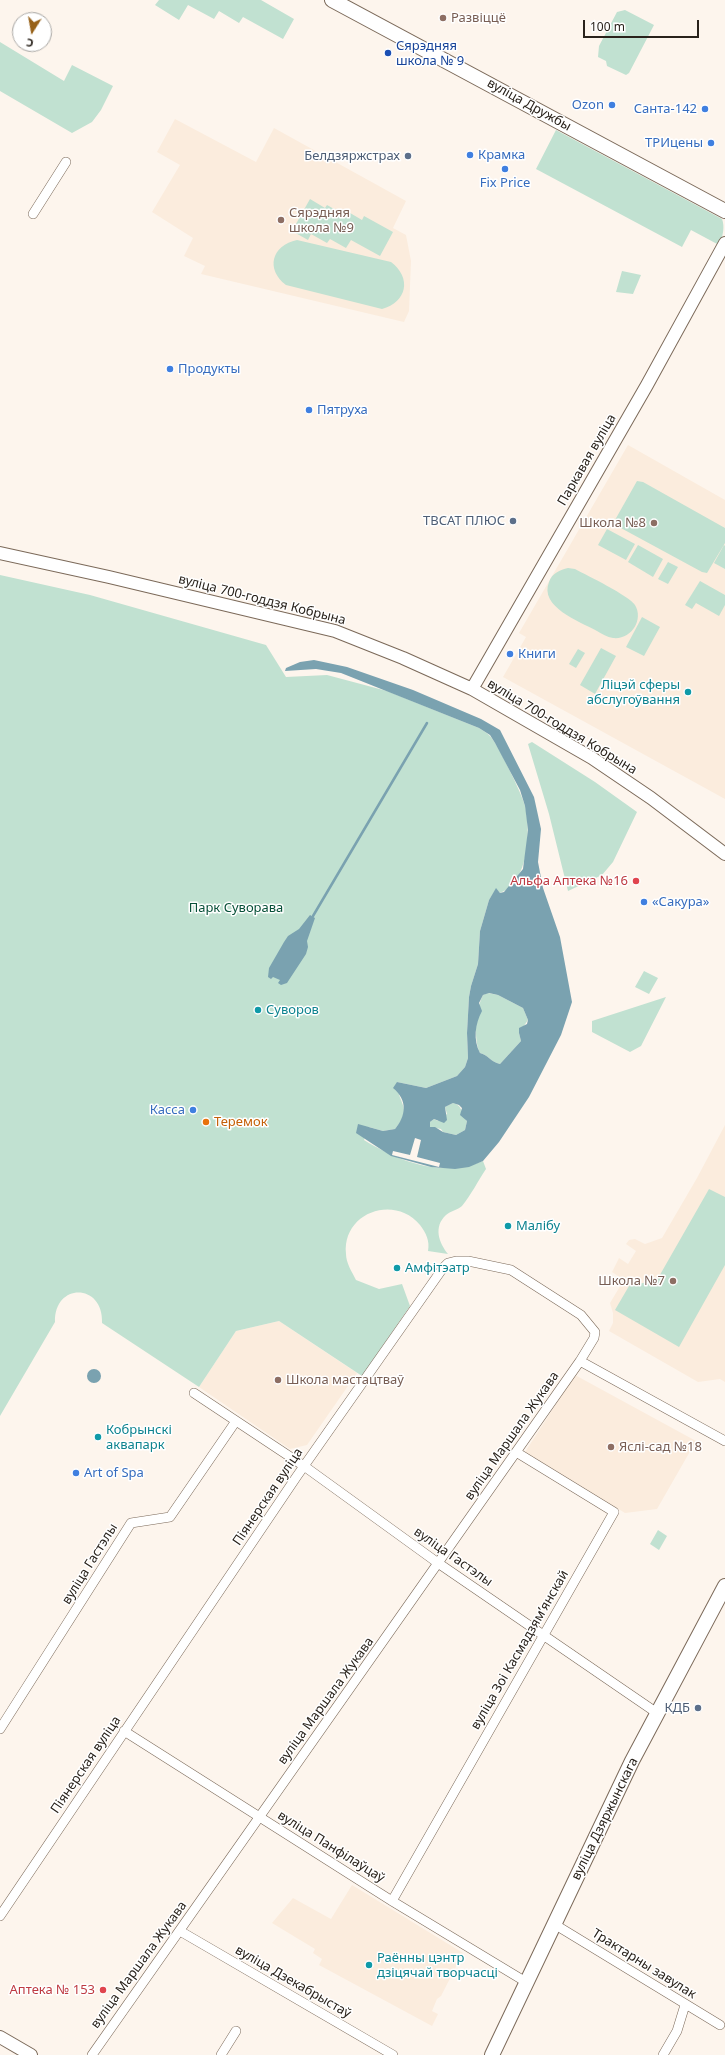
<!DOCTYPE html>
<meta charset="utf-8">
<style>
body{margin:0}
#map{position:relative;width:725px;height:2055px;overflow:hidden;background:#fdf5ed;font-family:"Noto Sans",sans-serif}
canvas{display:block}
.north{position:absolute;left:12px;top:12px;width:40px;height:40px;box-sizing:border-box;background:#fff;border:1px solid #a9a7a4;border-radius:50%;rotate:191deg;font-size:11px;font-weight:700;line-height:16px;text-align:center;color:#29221b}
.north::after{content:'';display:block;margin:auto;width:14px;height:18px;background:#976118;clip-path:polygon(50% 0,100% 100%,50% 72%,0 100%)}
.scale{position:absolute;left:583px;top:20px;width:116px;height:18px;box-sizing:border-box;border:2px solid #29221b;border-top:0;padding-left:5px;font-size:12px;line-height:14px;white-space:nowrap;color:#29221b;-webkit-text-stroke:3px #fff;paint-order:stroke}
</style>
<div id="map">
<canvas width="725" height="2055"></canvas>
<div class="north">С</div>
<div class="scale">100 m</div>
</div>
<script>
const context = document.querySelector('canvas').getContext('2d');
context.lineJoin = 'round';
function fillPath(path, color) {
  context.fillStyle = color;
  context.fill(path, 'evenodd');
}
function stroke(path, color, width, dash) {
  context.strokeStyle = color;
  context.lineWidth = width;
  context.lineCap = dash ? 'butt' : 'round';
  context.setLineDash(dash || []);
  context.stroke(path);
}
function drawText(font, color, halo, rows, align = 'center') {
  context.font = font + ' "Noto Sans",sans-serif';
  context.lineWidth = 3;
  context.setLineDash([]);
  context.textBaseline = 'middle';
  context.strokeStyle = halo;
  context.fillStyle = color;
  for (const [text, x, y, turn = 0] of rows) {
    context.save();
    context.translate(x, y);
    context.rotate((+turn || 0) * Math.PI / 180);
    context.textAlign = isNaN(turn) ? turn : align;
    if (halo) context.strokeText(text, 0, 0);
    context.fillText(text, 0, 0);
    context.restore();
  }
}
fillPath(new Path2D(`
 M175 119 256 162 274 128 406 201 393 228 406 235 411 261 409 311 404 322 201 274 205 266 184 256 193 238 152 212 180 165 157 152Z
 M628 445 725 500V799L503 677 526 637 519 633Z
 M725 1125V1382L720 1379 698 1382 609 1331 613 1323V1313L610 1303 622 1283 621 1278 612 1272 619 1258 628 1264 636 1251 626 1244 629 1240 635 1239 645 1244 662 1238 697 1178Z
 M279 1321 357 1373 307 1445 290 1449 199 1387 236 1331Z
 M575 1375 696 1441 657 1509 625 1513 525 1452Z
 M352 1885 463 1953 441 1996 437 1999 432 2011 438 2014 432 2026 319 1965 322 1959 313 1953 315 1949 272 1923 293 1898 331 1919Z`), '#fbecdd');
fillPath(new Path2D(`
 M159 0H261L294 19 283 39 243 17 239 23 219 11 214 19 188 5 179 20 155 5Z
 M625 10 654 25 629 73 626 75 607 66 606 61 598 57 599 46 617 12Z
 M0 42 64 81 72 65 113 86 101 110 92 122 72 133 0 91Z
 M556 130 722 219C725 227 723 236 719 245L691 230 682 247 536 169Z
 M310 199 325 208 327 205 343 214 345 210 362 220 364 216 393 232 380 256 351 240 346 248 330 239 327 243 311 234 308 240 292 231Z
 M297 240 391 262C412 278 407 302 382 309L286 285C265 269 272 245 297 240Z
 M622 271 641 275 633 294 616 292Z
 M637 481 643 482 725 528V543L707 573 702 572 619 527 615 520Z
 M607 529 635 544 626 560 598 545Z
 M638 545 663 559 653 577 628 562Z
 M724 545 725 546V569L714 563Z
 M668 562 678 567 668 584 658 579Z
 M568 568 575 569C588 576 628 595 635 605 644 620 631 640 613 638 607 637 602 634 597 631 579 621 539 607 549 582 552 573 560 570 568 568Z
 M0 575 90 595 266 645 286 677 327 675 387 691 479 728C482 730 486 732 489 735 497 742 522 794 525 806 531 831 529 882 500 893L496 889 489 900 480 931 478 964 471 986 469 997 467 1033 468 1058 465 1067 457 1076 426 1088 397 1082C397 1104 414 1107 395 1129L383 1131 369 1127 364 1140C400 1162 442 1178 483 1161L486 1169C478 1181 471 1195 462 1206 458 1210 450 1211 446 1215 433 1227 439 1243 448 1254L428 1251C430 1241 426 1233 420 1225 394 1194 342 1213 346 1254 346 1263 352 1272 356 1280L379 1289 402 1284 410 1306 362 1376 279 1321 236 1331 199 1387 102 1323C104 1283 54 1282 55 1322L0 1416Z
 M700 581 725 595V605L719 616 696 603 692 609 685 605Z
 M642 617 660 627 644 656 626 647Z
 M601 648 616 656 595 694 580 685Z
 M578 649 585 653 576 668 569 664Z
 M532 742 595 782 637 812 613 862 602 875 568 891 549 814 528 744Z
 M644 971 658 978 649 994 635 987Z
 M488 993 498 995 523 1008 528 1020 519 1033 521 1041 500 1064C491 1062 488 1055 480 1053 473 1039 476 1008 483 995Z
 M666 997 641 1046 630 1052 592 1032V1021Z
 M453 1103C464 1106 460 1114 467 1121L465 1130 456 1135 443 1132 441 1129 430 1127V1122L434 1119 438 1121 447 1114 445 1107Z
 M709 1189 725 1197V1265L679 1347 615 1310 629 1286 657 1280Z
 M658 1530 667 1536 659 1550 650 1544Z`), '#c1e1d1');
fillPath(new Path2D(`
 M314 660 347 667 413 690 481 719 500 730 534 797 541 829 538 862 543 888 560 937 572 1002 561 1035 529 1097 499 1142 483 1161 469 1167 455 1169 431 1167 391 1156 356 1133 358 1124 383 1131 395 1129C406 1116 408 1100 393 1088L397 1082 426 1088 457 1076 465 1067 468 1058 467 1033 469 997 471 986 478 964 480 931 489 900 496 888 500 893 504 892 523 869 528 830 525 806 520 790 495 743 490 735 479 728 341 673 316 669 285 671 286 668 300 662ZM489 993 498 995 523 1008 528 1020 527 1024 519 1028V1033L521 1041 500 1064C491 1062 488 1055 480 1053 473 1040 475 1024 482 1011L479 1003 483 995ZM453 1103 459 1105 462 1108 460 1115 467 1121 465 1130 456 1135 443 1132 435 1127H430V1122L434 1119 444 1123 447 1120 445 1107Z
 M310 915 315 918 307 941 308 947 306 954 287 983 281 985 278 983 280 980 273 977 271 979 268 977 269 968 284 942 288 936 299 929Z
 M87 1376a7 7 0 1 1 14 0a7 7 0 1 1-14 0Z`), '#7aa2b0');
fillPath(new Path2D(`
 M415 1138 421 1140 417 1157 440 1163 439 1167 392 1155 393 1151 410 1155Z`), '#fdf5ed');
stroke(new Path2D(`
 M313 916 427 723`), '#7aa2b0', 2.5);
const street = new Path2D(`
 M33 214 66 162
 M580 1361 725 1441
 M194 1393 304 1466 438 1563 657 1713
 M0 1729 131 1523 170 1517 236 1421
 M124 1731 392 1901 526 1982
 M392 1901 614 1512 516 1452
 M0 1916 297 1476 443 1268 448 1263 456 1261H468L511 1270 581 1315 595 1332 594 1338 580 1361 92 2055
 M554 1924 720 2025
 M180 1931 393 2055
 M221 2055 236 2031
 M663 2055 677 2031 685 2005`);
const secondary = new Path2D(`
 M0 553 109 577 335 631 403 658 472 689 592 758 651 798 725 854
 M472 689 647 385 725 243
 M0 2037 31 2055`);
const primary = new Path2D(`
 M332 0 725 211
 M492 2055 632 1761 725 1586`);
stroke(street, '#7b6959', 10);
stroke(secondary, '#7b6959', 14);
stroke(primary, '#7b6959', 16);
stroke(street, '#fff', 9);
stroke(secondary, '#fff', 12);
stroke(primary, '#fff', 14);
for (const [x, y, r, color] of [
 [443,18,4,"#8d6e63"],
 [388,53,4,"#1a4fb4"],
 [612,105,4,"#3f7fe0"],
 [705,109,4,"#3f7fe0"],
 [711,143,4,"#3f7fe0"],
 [470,155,4,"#3f7fe0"],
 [408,156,4,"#5c6f8a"],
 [505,169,4,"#3f7fe0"],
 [281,220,4,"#8d6e63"],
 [170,369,4,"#3f7fe0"],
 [309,410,4,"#3f7fe0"],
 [513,521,4,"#5c6f8a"],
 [654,523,4,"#8d6e63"],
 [510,654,4,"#3f7fe0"],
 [688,692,4,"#0f9aa8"],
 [636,881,4,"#e0444e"],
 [644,902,4,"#3f7fe0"],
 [258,1010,4,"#0f9aa8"],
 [193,1110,4,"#3f7fe0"],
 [206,1122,4,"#e8710a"],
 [508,1226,4,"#0f9aa8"],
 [397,1268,4,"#0f9aa8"],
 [673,1281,4,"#8d6e63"],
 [278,1380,4,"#8d6e63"],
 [98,1437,4,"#0f9aa8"],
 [611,1447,4,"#8d6e63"],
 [76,1473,4,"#3f7fe0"],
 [698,1708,4,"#5c6f8a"],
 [369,1965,4,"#0f9aa8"],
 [103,1990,4,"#e0444e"]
]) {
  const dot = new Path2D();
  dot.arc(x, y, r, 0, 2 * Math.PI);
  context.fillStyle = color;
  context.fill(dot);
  stroke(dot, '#fff', 1.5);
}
drawText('13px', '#785e54', '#fff', [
 ["Развіццё",451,18],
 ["Сярэдняя",289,213],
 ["школа №9",289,228],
 ["Школа №8",646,523,"right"],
 ["Школа №7",665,1281,"right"],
 ["Школа мастацтваў",286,1380],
 ["Яслі-сад №18",619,1447]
], 'left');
drawText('13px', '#164399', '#fff', [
 ["Сярэдняя",396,46],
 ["школа № 9",396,61]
], 'left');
drawText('13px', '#29221b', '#fff', [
 ["вуліца Дружбы",529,105,29],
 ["Паркавая вуліца",587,460,-60],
 ["вуліца 700-годдзя Кобрына",262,600,14],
 ["вуліца 700-годдзя Кобрына",562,727,31],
 ["вуліца Маршала Жукава",512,1436,-55],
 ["Піянерская вуліца",268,1497,-56],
 ["вуліца Гастэлы",453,1557,35],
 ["вуліца Гастэлы",90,1564,-58],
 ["вуліца Зоі Касмадзямʼянскай",520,1650,-60],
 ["вуліца Маршала Жукава",326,1701,-54],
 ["Піянерская вуліца",86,1765,-56],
 ["вуліца Дзяржынскага",605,1819,-64],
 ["вуліца Панфілаўцаў",331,1847,32],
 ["Трактарны завулак",644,1964,32],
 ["вуліца Маршала Жукава",139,1965,-54],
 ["вуліца Дзекабрыстаў",293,1982,30]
]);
drawText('13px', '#366cbe', '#fff', [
 ["Ozon",604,105,"right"],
 ["Санта-142",697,109,"right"],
 ["ТРИцены",703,143,"right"],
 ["Крамка",478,155],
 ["Fix Price",505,183,"center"],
 ["Продукты",178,369],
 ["Пятруха",317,410],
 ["Книги",518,654],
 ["«Сакура»",652,902],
 ["Касса",185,1110,"right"],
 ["Art of Spa",84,1473]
], 'left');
drawText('13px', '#4e5e75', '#fff', [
 ["Белдзяржстрах",400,156],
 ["ТВСАТ ПЛЮС",505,521],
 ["КДБ",690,1708]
], 'right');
drawText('13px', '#0d838f', '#fff', [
 ["Ліцэй сферы",680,685,"right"],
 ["абслугоўвання",680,700,"right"],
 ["Суворов",266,1010],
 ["Малібу",516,1226],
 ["Амфітэатр",405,1268],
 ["Кобрынскі",106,1430],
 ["аквапарк",106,1445],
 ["Раённы цэнтр",377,1958],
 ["дзіцячай творчасці",377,1973]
], 'left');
drawText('13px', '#be3a42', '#fff', [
 ["Альфа Аптека №16",628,881],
 ["Аптека № 153",95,1990]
], 'right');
drawText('13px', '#075038', '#fff', [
 ["Парк Суворава",236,908]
]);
drawText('13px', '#c56008', '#fff', [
 ["Теремок",214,1122]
], 'left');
</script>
